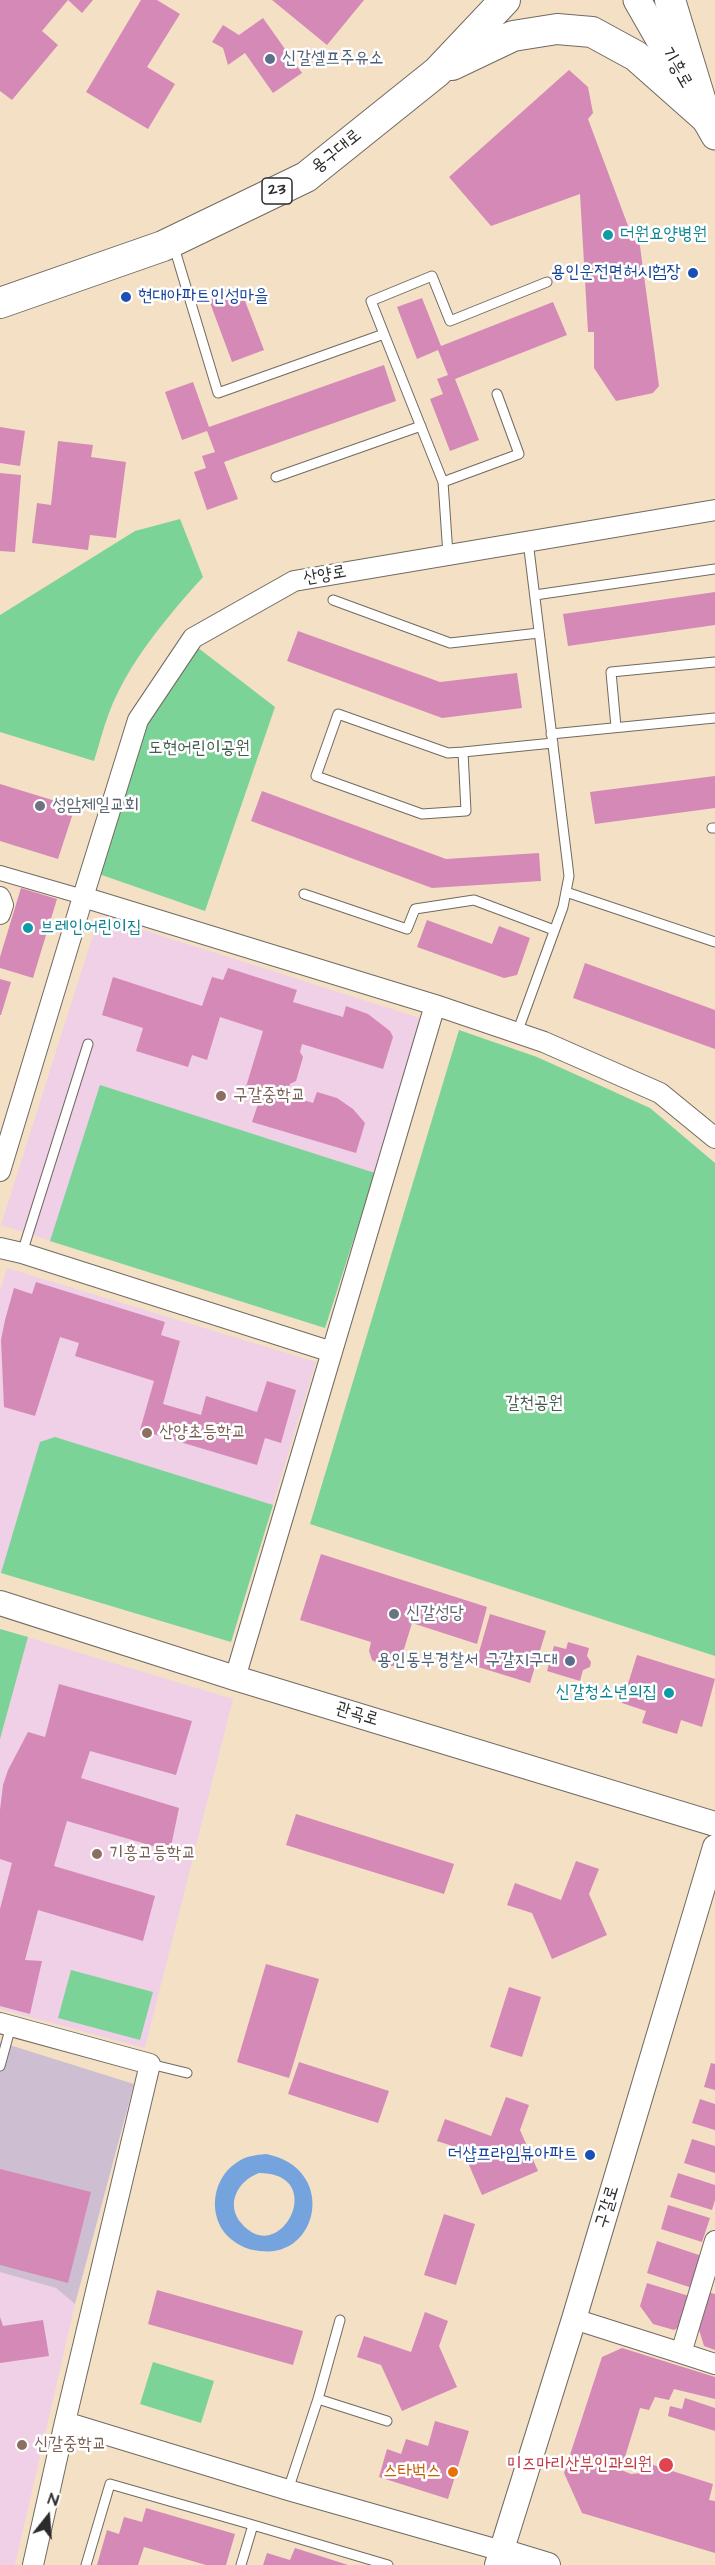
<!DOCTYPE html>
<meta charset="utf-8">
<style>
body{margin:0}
#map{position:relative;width:715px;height:2565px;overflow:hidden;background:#f4e0c5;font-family:"Architects Daughter",sans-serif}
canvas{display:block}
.north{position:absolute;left:18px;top:2487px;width:60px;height:60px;-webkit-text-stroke:4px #fff;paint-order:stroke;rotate:17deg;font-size:16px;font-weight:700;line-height:24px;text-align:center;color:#2b2b2b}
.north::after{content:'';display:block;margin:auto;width:21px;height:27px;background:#2b2b2b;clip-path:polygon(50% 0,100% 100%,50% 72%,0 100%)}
</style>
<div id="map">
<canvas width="715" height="2565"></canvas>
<div class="north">N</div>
</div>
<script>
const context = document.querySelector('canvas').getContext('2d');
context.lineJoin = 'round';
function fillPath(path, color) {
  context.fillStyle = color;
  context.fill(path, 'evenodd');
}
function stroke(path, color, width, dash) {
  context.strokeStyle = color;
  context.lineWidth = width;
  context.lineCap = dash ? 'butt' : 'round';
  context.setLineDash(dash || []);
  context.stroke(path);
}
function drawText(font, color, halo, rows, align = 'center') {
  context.font = font + ' "Architects Daughter","Poor Story",sans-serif';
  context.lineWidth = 5;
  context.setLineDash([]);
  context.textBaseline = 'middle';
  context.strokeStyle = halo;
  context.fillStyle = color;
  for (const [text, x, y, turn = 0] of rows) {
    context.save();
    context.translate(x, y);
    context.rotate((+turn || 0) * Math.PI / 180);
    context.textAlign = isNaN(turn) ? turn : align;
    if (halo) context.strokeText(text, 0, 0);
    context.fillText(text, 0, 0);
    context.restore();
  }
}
fillPath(new Path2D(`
 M99 916 423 1019 325 1328 1 1225Z
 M7 1268 316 1362 231 1642 0 1572V1291Z
 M0 1629 233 1699 145 2048 0 2009Z
 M0 2269 56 2288 75 2304 15 2565H0Z`), '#efd0e6');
fillPath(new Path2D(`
 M0 2042 134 2084 75 2304 56 2288 0 2272Z`), '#cdbed2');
fillPath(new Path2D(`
 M180 519 203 577C167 617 128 663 109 713 103 729 99 745 94 761L0 732V615L135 531Z
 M197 647 275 707 205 911 96 873 146 721Z
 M459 1030 537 1057 650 1108 715 1163V1656L310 1524Z
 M100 1085 375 1173 325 1328 50 1241Z
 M55 1437 273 1505 231 1642 1 1573 40 1442Z
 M0 1629 28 1637 0 1739Z
 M71 1970 153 1992 140 2040 58 2018Z
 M153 2362 214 2381 201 2423 140 2404Z`), '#7cd398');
fillPath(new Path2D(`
 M266 2154C338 2168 319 2259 260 2251 246 2250 233 2243 224 2232 208 2210 214 2178 236 2163 245 2156 256 2155 266 2154ZM259 2173C329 2173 281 2268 242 2224 225 2205 237 2181 259 2173Z`), '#75a3de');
fillPath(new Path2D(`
 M0 0H93L82 13 68 0 42 31 58 45 12 100 0 91Z
 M141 0H157L180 14 147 67 175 84 148 129 86 92Z
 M272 0H364L327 45Z
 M263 18 302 73 273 93 245 53 228 65 223 48 212 42 223 25 239 35Z
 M569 70 588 87 593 113 588 119 630 231 639 239 659 386 653 393 616 401 594 368V332H588L580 194 491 226 449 177Z
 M240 288 264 350 232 362 209 300Z
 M422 298 441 346 553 302 567 335 455 379 479 440 450 451 430 399 443 394 437 379 448 375 438 350 417 359 397 307Z
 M384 365 396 401 224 462 238 499 207 510 194 472 206 468 202 456 215 452 207 431 182 440 165 392 193 382 209 427Z
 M0 427 25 431 20 466 0 463Z
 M58 441 93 445 91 457 126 462 116 538 90 535 88 550 32 543 37 503 51 505Z
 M0 473 21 475 15 552 0 551Z
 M715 592V625L568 646 563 614Z
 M298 631 440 682 517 673 522 708 442 718 287 661Z
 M715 776V808L595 824 590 792Z
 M0 784 75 807 58 859 0 841Z
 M262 791 446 859 539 853 541 881 432 888 251 821Z
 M21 888 57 899 33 978 0 968V957Z
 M427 920 492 944 499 926 530 938 517 975 504 978 417 947Z
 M585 963 715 1010V1049L573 998Z
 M228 968 297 990 293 1002 343 1017 346 1006 368 1014 390 1031 393 1037 383 1069 302 1044 300 1052 303 1057 296 1081 290 1084 287 1095 313 1103 317 1092 337 1098 353 1109 365 1123 356 1153 252 1122 259 1101 250 1098 251 1093 245 1090 263 1031 220 1017 207 1060 192 1055 188 1067 136 1051 143 1028 102 1015 113 977 202 1006 212 977 223 980Z
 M0 979 11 982 1 1015H0Z
 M36 1282 165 1322 161 1335 180 1341 163 1404 201 1415 206 1396 257 1412 267 1381 296 1390 281 1443 265 1438 257 1465 140 1430 154 1381 75 1356 79 1343 60 1337 35 1416 4 1407 1 1340 5 1320 14 1288 32 1294Z
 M321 1554 487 1607 477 1644 412 1623 401 1659 394 1666 380 1665 372 1660 369 1651 371 1642 300 1620Z
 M490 1614 546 1631 530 1683 475 1666Z
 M568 1642 589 1648 587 1656 591 1662 590 1667 583 1670 580 1681 547 1671 554 1646 566 1649Z
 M637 1655 715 1679 702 1727 681 1720 677 1734 642 1723 646 1711 622 1703Z
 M59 1684 192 1721 176 1775 90 1751 81 1778 179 1808 170 1851 67 1821 54 1866 155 1896 143 1941 38 1910 25 1960 42 1961 30 2014 0 2006V1909L12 1863 0 1859V1810L3 1785 8 1770 28 1732 45 1737Z
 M296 1814 454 1864 444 1894 286 1845Z
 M576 1861 599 1869 589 1894 607 1935 552 1959 532 1913 507 1905 515 1883 561 1900Z
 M266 1964 319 1979 289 2078 237 2062Z
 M509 1987 541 1997 522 2057 490 2047Z
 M299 2062 389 2091 378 2123 288 2094Z
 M711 2063 715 2064V2090L704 2087Z
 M506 2097 529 2105 520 2130 538 2171 482 2195 462 2149 437 2141 445 2119 491 2136Z
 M700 2099 715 2104V2130L692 2123Z
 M692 2139 715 2146V2173L684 2163Z
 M0 2169 91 2192 68 2283 0 2265Z
 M678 2173 715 2185V2200L712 2210 670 2197Z
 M668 2205 710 2218 702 2242 661 2229Z
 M444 2214 475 2224 456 2285 424 2275Z
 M657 2241 702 2256 692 2288 647 2273Z
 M647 2283 692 2297 684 2324 674 2330 653 2324 640 2306Z
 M157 2290 303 2331 293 2365 148 2324Z
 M707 2292 715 2294V2350L704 2346 697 2323Z
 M425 2312 448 2321 439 2346 457 2387 402 2411 381 2365 357 2357 364 2336 411 2352Z
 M0 2317 3 2326 43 2320 49 2356 0 2363Z
 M622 2348 715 2377V2399L674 2389 669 2400 655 2397 649 2410 640 2408 621 2470 631 2474 641 2473 644 2462 713 2484 709 2500 715 2501V2553L582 2513 564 2473 602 2357Z
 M685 2398 715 2408V2431L668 2416 670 2406 682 2409Z
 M435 2421 469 2431 448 2499 379 2477 387 2449 401 2454 406 2439 428 2446Z
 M146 2508 235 2534 226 2565H206L144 2547 138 2565H97L107 2530 119 2534 124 2517 142 2522Z
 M295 2548 348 2565H263L267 2553 290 2560Z`), '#d589b7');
const service = new Path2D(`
 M174 247 218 393 384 334 443 482 448 555
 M384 334 371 301 432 276 450 321 547 282
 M276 477 421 426
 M443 482 519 454 497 394
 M535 595 715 569
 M333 600 450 643 539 633
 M616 727 611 672 715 662
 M551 734 715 718
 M463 752 466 811 422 814 316 776 338 714 448 753 463 752 553 743
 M712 828H715
 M566 892 715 942
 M304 894 407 929 415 909 474 900 554 930
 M517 1033 563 907 569 876 528 541
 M22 1253 88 1044
 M150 2064 187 2073
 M0 2066 11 2026
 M318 2399 387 2421
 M288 2490 318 2399 340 2320
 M253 2525 388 2565
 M86 2565 110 2484 253 2525 241 2565`);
const pedestrian = new Path2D(`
 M0 873 83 897`);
const minor = new Path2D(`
 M0 897 3 905 0 914
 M83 897 138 720 193 638 294 581 715 510
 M0 1171 83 897 435 1005 544 1042 660 1093 715 1138
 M0 1248 22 1253 332 1352
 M235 1678 435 1005
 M0 2023 150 2064 65 2422
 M715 2241 681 2353 715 2364
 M574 2319 681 2353
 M33 2565 65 2422 288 2490 502 2551`);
const tertiary = new Path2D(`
 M0 1603 235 1678 715 1824
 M502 2551 548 2565
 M497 2565 574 2319 715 1847`);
const secondary = new Path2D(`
 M637 0 715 136`);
const primary = new Path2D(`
 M670 0 706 118
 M452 65 513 36 557 29 592 32 636 56 706 118
 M0 303 163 246 306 177 437 72 505 0`);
stroke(service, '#716a61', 11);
stroke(pedestrian, '#716a61', 16);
stroke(minor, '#716a61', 22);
stroke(tertiary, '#716a61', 26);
stroke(secondary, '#716a61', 29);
stroke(primary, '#716a61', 32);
stroke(service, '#fff', 9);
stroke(pedestrian, '#fff', 14);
stroke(minor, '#fff', 20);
stroke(tertiary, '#fff', 24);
stroke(secondary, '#fff', 27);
stroke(primary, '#fff', 30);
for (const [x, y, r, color] of [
 [270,59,6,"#5c6f8a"],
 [608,235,6,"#0f9aa8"],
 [693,273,6,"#1a4fb4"],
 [126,297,6,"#1a4fb4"],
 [40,806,6,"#6b7280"],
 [28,928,6,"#0f9aa8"],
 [221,1096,6,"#8d6e63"],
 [147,1433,6,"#8d6e63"],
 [394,1614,6,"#6b7280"],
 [570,1661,6,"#5c6f8a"],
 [669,1693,6,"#0f9aa8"],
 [97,1854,6,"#8d6e63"],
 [590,2155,6,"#1a4fb4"],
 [22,2445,6,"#8d6e63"],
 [666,2465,8,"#e0444e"],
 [453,2472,6,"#e8710a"]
]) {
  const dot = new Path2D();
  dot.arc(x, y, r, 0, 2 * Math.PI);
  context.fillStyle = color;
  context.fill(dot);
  stroke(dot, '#fff', 2);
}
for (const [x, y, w] of [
 [277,191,30]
]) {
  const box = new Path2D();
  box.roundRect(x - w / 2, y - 13, w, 26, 4.5);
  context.fillStyle = '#fff';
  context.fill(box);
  stroke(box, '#2b2b2b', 1.5);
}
drawText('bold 16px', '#2b2b2b', null, [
 ["23",277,191]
]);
drawText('18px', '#4e5e75', '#fff', [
 ["신갈셀프주유소",282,59],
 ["용인동부경찰서 구갈지구대",558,1661,"right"]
], 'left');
drawText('18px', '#2b2b2b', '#fff', [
 ["기흥로",676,68,60],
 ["용구대로",337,152,-39],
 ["산양로",325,576,-10],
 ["관곡로",357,1715,17],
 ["구갈로",608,2207,-73]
]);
drawText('18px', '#0d838f', '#fff', [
 ["더원요양병원",620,235],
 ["브레인어린이집",40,928],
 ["신갈청소년의집",657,1693,"right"]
], 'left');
drawText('18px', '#164399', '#fff', [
 ["용인운전면허시험장",681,273],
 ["현대아파트인성마을",138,297,"left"],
 ["더샵프라임뷰아파트",578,2155]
], 'right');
drawText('18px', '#435d4c', '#fff', [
 ["도현어린이공원",199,749],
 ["갈천공원",534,1404]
]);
drawText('18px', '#5b616d', '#fff', [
 ["성암제일교회",52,806],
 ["신갈성당",406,1614]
], 'left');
drawText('18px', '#785e54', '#fff', [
 ["구갈중학교",233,1096],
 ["산양초등학교",159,1433],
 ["기흥고등학교",109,1854],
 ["신갈중학교",34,2445]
], 'left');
drawText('18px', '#be3a42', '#fff', [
 ["미즈마리산부인과의원",652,2465]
], 'right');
drawText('18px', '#c56008', '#fff', [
 ["스타벅스",441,2472]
], 'right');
</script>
